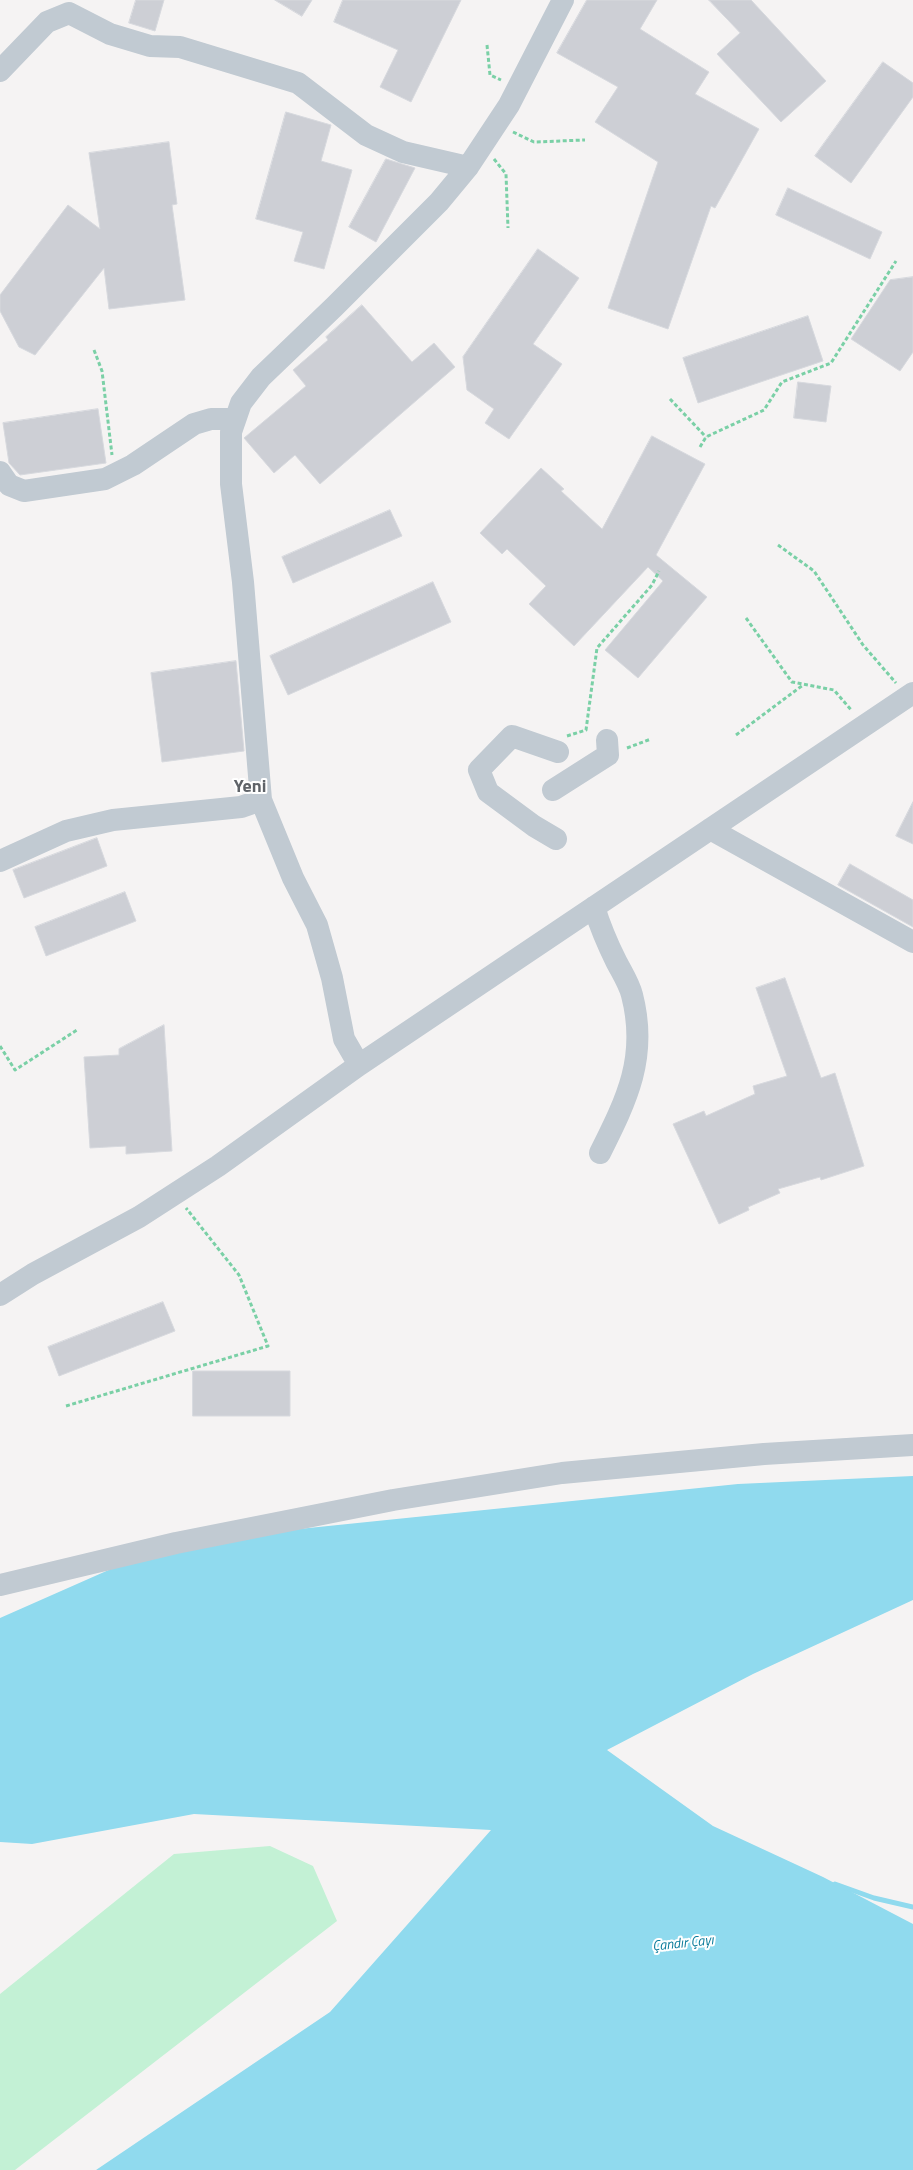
<!DOCTYPE html>
<meta charset="utf-8">
<style>
body{margin:0}
canvas{display:block;background:#f5f3f3}
</style>
<canvas width="913" height="2170"></canvas>
<script>
const context = document.querySelector('canvas').getContext('2d');
context.lineJoin = 'round';
function fillPath(path, color) {
  context.fillStyle = color;
  context.fill(path, 'evenodd');
}
function stroke(path, color, width, dash) {
  context.strokeStyle = color;
  context.lineWidth = width;
  context.lineCap = dash ? 'butt' : 'round';
  context.setLineDash(dash || []);
  context.stroke(path);
}
function drawText(font, color, halo, rows, align = 'center') {
  context.font = font + ' "Titillium Web",sans-serif';
  context.lineWidth = 4;
  context.setLineDash([]);
  context.textBaseline = 'middle';
  context.strokeStyle = halo;
  context.fillStyle = color;
  for (const [text, x, y, turn = 0] of rows) {
    context.save();
    context.translate(x, y);
    context.rotate((+turn || 0) * Math.PI / 180);
    context.textAlign = isNaN(turn) ? turn : align;
    if (halo) context.strokeText(text, 0, 0);
    context.fillText(text, 0, 0);
    context.restore();
  }
}
fillPath(new Path2D(`
 M270 1846 313 1866 337 1921 15 2170H0V1994L174 1854Z`), '#c3f1d5');
fillPath(new Path2D(`
 M913 1476V1600L753 1674 607 1750 713 1826 823 1877 913 1924V2170H96L330 2012 491 1830 194 1814 32 1844 0 1842V1618L172 1542 738 1484Z`), '#90daee');
stroke(new Path2D(`
 M835 1884 874 1898 913 1907`), '#90daee', 5);
const building = new Path2D(`
 M136 0H164L155 31 129 23Z
 M275 0H312L302 16Z
 M343 0H461L411 102 380 87 398 50 334 22Z
 M587 0H657L640 29 709 72 695 94 759 129 715 208 711 206 668 329 608 308 658 162 595 122 618 87 557 53Z
 M709 0H751L826 81 781 122 717 54 740 33Z
 M883 62 913 83V97L851 183 815 156Z
 M286 112 331 125 321 161 352 170 324 269 294 261 303 232 256 219Z
 M169 142 177 204 172 205 185 300 109 309 104 268 35 355 19 347 0 311V295L68 205 100 229 89 153Z
 M386 159 415 168 376 242 349 227Z
 M788 188 882 232 870 259 776 215Z
 M538 249 579 278 533 344 562 364 509 439 485 423 494 409 467 390 463 357Z
 M913 277V352L900 371 851 339 890 280Z
 M362 305 412 362 434 343 455 367 320 484 295 455 274 473 244 438 306 386 293 370 328 340 326 337Z
 M808 316 823 361 698 403 683 358Z
 M798 382 831 386 826 422 794 418Z
 M98 409 106 463 20 475 9 463 3 423Z
 M652 436 705 464 656 555 707 597 638 678 605 650 663 581 648 567 574 646 529 604 546 586 507 549 502 554 480 533 541 468 564 489 561 491 602 529Z
 M390 510 402 536 293 583 282 557Z
 M433 582 451 622 288 695 270 656Z
 M236 661 244 751 162 762 151 673Z
 M913 802V844L896 836Z
 M97 838 107 866 24 898 13 870Z
 M850 864 913 900V927L838 885Z
 M125 892 136 921 46 956 35 927Z
 M785 978 821 1078 835 1073 864 1166 821 1180 820 1177 778 1189 780 1193 748 1207 749 1210 719 1224 673 1124 704 1111 706 1116 755 1094 753 1086 787 1076 756 988Z
 M164 1025 172 1151 126 1154V1146L90 1148 84 1057 119 1055V1049Z
 M163 1302 175 1331 59 1376 48 1347Z
 M193 1371H290V1416H193Z`);
fillPath(building, '#cdcfd5');
stroke(building, '#d7d9de', 1);
stroke(new Path2D(`
 M487 45 490 75 501 80
 M513 132 534 142 585 140
 M494 159 506 174 508 228
 M94 350 102 371 112 455
 M670 399 706 437
 M700 447 706 437 764 410 782 382 831 363 896 261
 M778 545 814 571 863 645 896 683
 M746 618 792 682 834 690 852 711
 M736 735 803 685
 M567 736 586 730 597 648 652 585 659 571
 M627 748 651 739
 M0 1046 15 1070 77 1030
 M66 1406 268 1346 239 1275 186 1208`), '#7ad0a6', 3, [4, 2.5]);
stroke(new Path2D(`
 M0 71 47 22 69 13 110 34 150 46 180 47 298 83 366 135 403 152 468 167
 M0 472 9 485 24 491 105 479 133 465 194 424 211 419H234
 M553 790 608 755 607 740
 M710 829 913 942
 M556 839 534 826 488 792 479 770 512 736 558 752
 M0 861 66 831 113 820 241 807 261 800
 M594 907C600 926 607 943 616 961 621 971 629 983 632 995 648 1057 627 1099 600 1153
 M359 1065 344 1039 332 978 317 925 293 878 261 800 243 582 231 484V432L241 403 261 377 334 307 439 202 468 167 509 105 563 0
 M0 1295 33 1274 139 1217 218 1166 359 1065 913 693
 M0 1585 176 1543 393 1500 562 1473 764 1454 913 1445`), '#c1cad2', 22);
drawText('italic 14px', '#0c7c9b', '#fff', [
 ["Çandır Çayı",683,1944,-6]
]);
drawText('bold 18px', '#5f6368', '#fff', [
 ["Yeni",250,788]
]);
</script>
